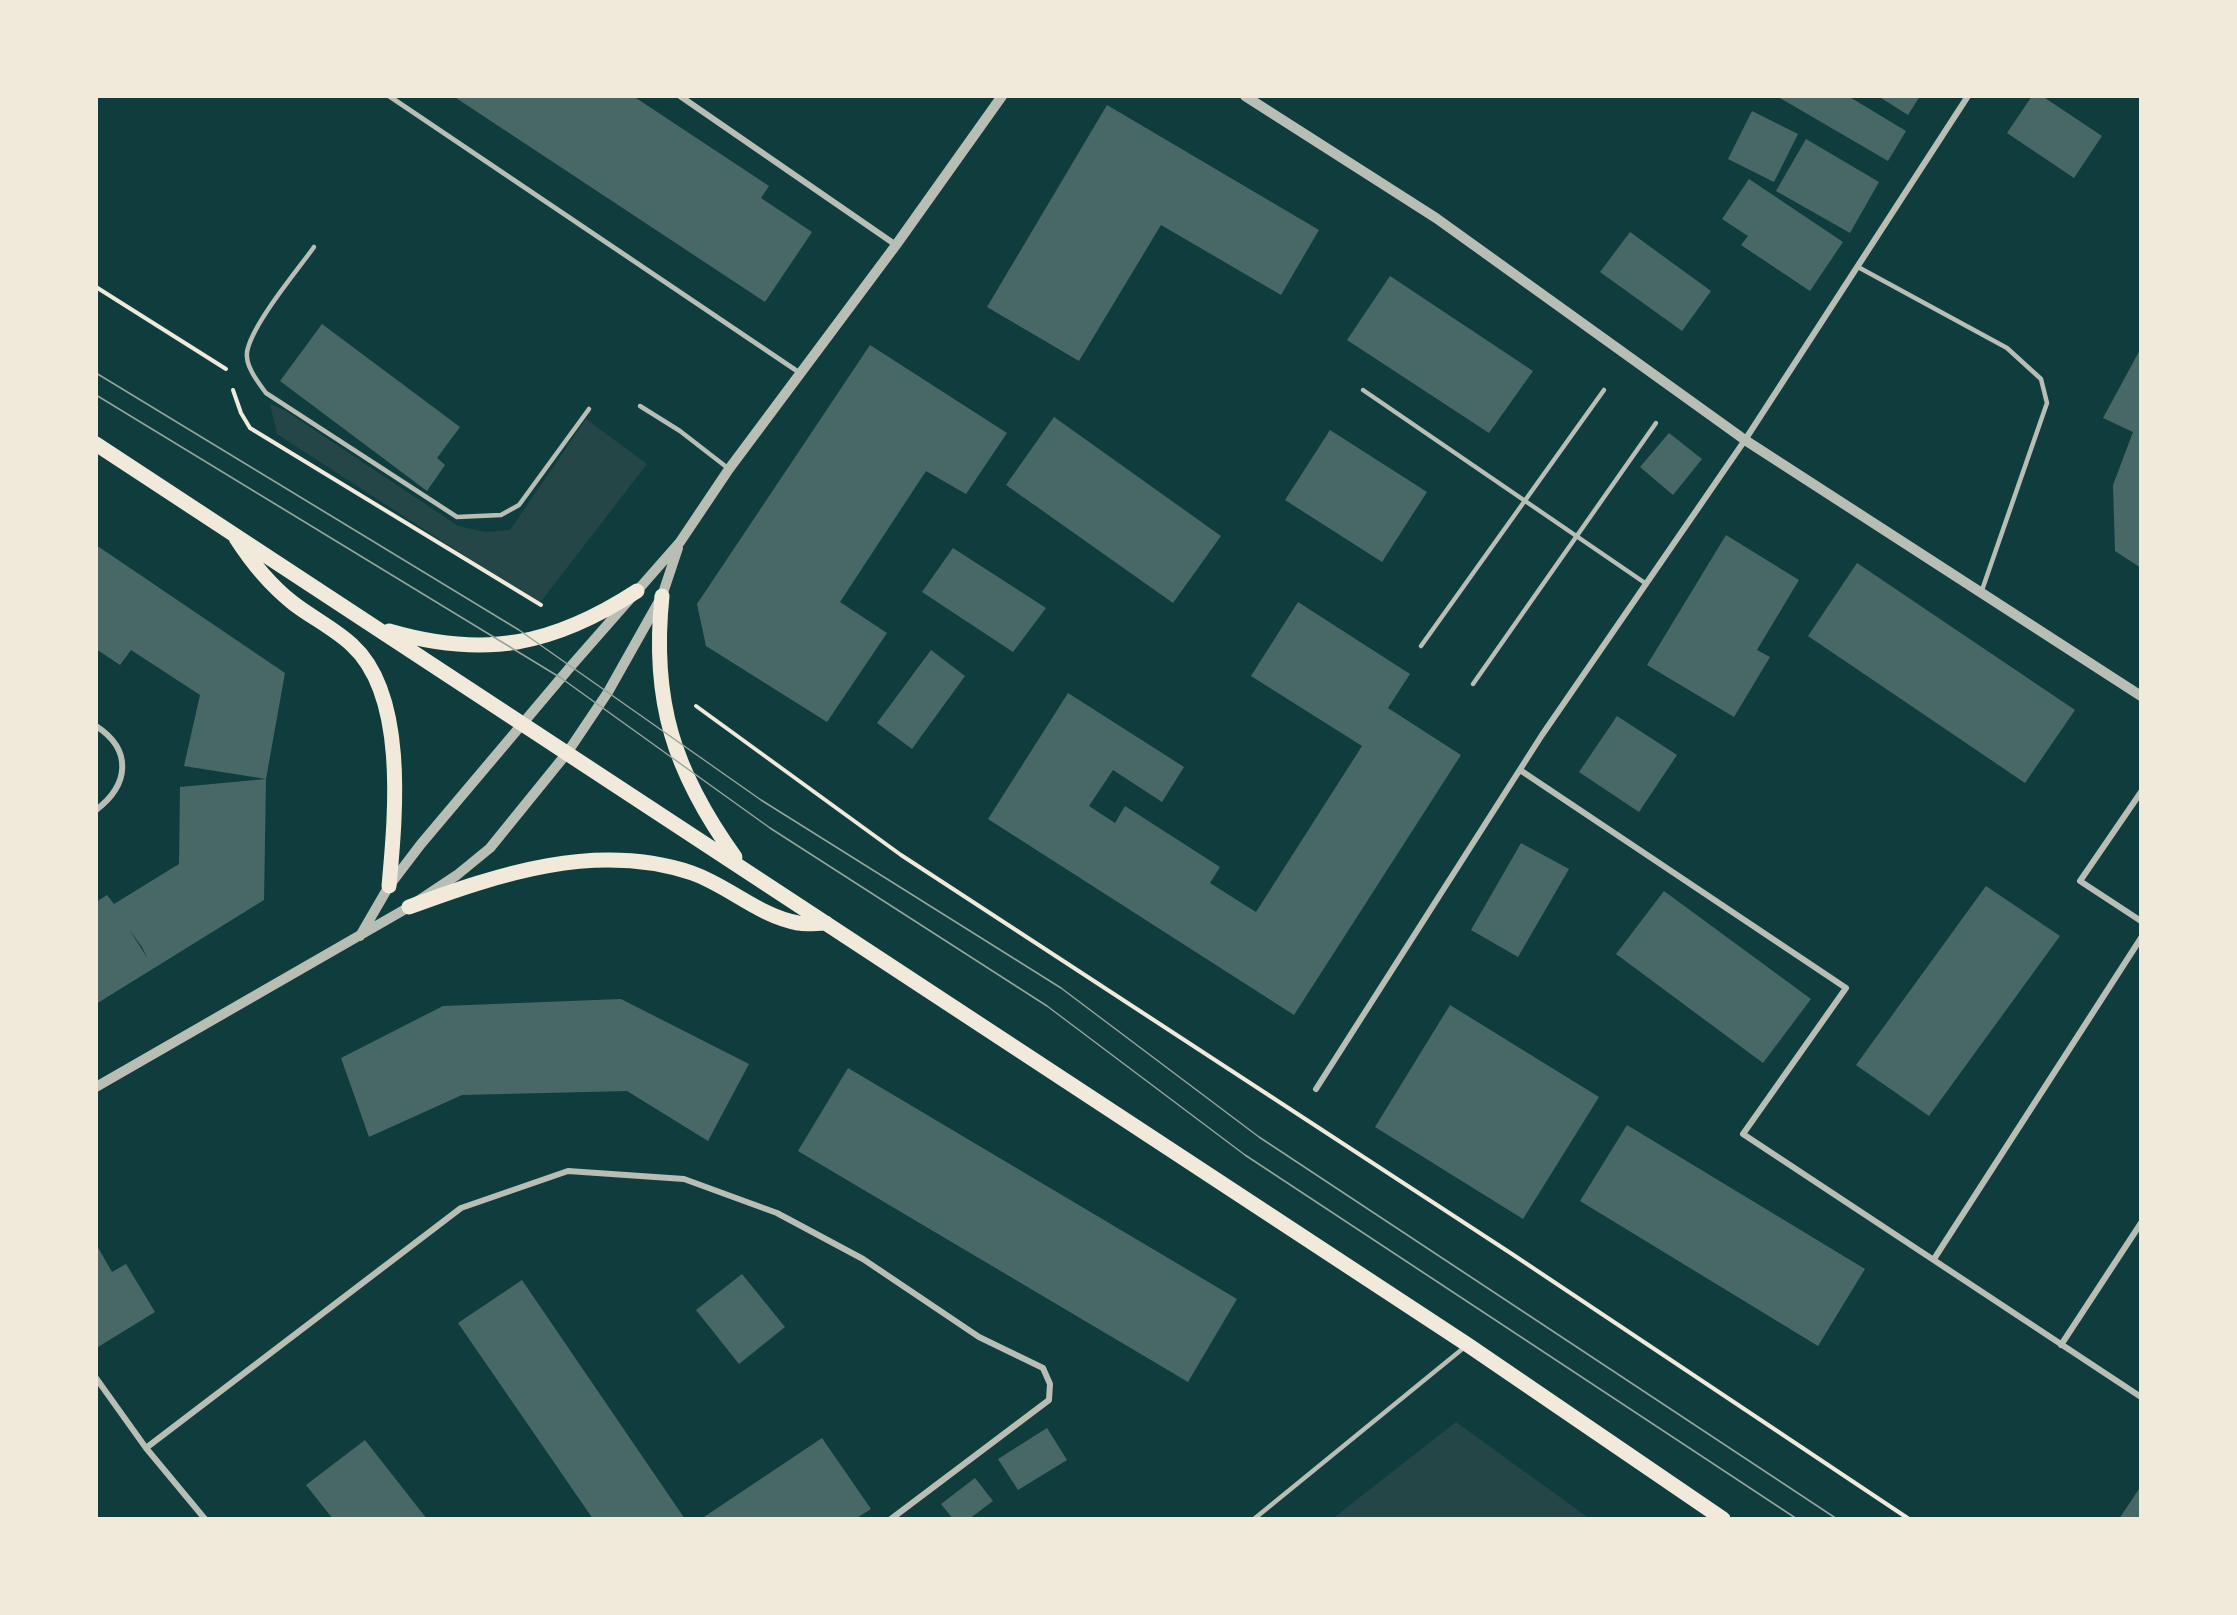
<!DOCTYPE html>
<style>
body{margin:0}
#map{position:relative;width:2237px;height:1615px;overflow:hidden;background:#0f3d3e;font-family:"Alegreya Sans",sans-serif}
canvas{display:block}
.frame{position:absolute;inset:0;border:98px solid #f1e9da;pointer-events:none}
</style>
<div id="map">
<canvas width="2237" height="1615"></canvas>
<div class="frame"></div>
</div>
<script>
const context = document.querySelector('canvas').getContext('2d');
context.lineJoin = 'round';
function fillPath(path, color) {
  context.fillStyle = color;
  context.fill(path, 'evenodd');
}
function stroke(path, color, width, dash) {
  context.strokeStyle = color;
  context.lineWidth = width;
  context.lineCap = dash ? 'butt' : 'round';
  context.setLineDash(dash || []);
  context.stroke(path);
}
fillPath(new Path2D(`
 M270 404 286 411 458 526 486 532 510 530 586 419 647 464 539 604 277 434Z
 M1456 1422 1590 1519H1332Z`), '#244646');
fillPath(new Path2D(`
 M453 96H633L769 186 761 198 812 232 765 302Z
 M1781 96H1848L1906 131 1888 161 1780 98Z
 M1878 96H1920L1908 115Z
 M2032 96H2042L2102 136 2074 178 2007 133Z
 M1107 105 1319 230 1281 295 1161 225 1079 361 987 307Z
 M1752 111 1798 134 1774 182 1728 159Z
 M1806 139 1879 182 1850 233 1776 191Z
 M1749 179 1843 242 1810 291 1741 245 1748 236 1722 219Z
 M1630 232 1711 291 1682 331 1600 272Z
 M1390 276 1533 371 1489 433 1347 340Z
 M322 324 460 427 437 458 445 465 427 491 280 381Z
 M870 345 1007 433 966 494 926 471 840 602 887 633 827 722 706 646 697 604Z
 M2141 348V568L2115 551 2113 485 2133 432 2103 418Z
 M1054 417 1221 536 1173 603 1006 485Z
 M1330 430 1427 492 1382 562 1285 500Z
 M1669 433 1702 459 1673 495 1640 467Z
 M1726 535 1799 580 1757 650 1770 657 1734 717 1647 665Z
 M96 545 285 673 266 779 184 766 200 695 131 650 120 665 96 649Z
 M953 548 1046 608 1013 652 922 592Z
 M1857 563 2075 710 2025 783 1808 636Z
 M1298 602 1410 674 1388 708 1461 755 1294 1015 988 819 1068 693 1184 767 1162 802 1113 770 1089 806 1115 823 1125 806 1220 867 1210 883 1256 912 1362 746 1251 676Z
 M931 650 965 676 912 749 877 723Z
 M1617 716 1677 755 1639 812 1579 772Z
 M266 779 264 900 96 1004V902L107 895 114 904 179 864 180 787ZM129 929 142 947 148 959Z
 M1521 843 1569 869 1518 957 1471 930Z
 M1986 886 2060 936 1929 1116 1856 1065Z
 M1664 891 1811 999 1763 1063 1616 954Z
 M621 999 749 1064 708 1141 627 1091 462 1095 369 1137 341 1058 443 1006Z
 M1450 1005 1599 1097 1523 1219 1375 1127Z
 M848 1068 1237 1299 1188 1382 798 1151Z
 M1627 1125 1865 1269 1818 1346 1580 1201Z
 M96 1244 112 1272 126 1264 155 1312 98 1347Z
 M742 1274 785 1327 739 1364 696 1310Z
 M522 1280 685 1519H593L458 1323Z
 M1047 1428 1067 1460 1018 1490 998 1459Z
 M822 1438 871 1509 855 1519H701Z
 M365 1440 427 1519H333L306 1485Z
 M975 1478 993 1501 969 1519H953L941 1504Z
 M2141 1486V1519H2119Z`), '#486865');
stroke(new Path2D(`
 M96 287 226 369
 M233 390 241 413 250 428 541 605
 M696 706 901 855 1512 1254 1909 1519`), '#f1e9da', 4);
stroke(new Path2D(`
 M314 247C297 271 252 324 247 352 245 366 258 382 266 393L457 517 501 515 519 505 589 409
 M1858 267 2007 348 2041 379 2047 403 1981 593
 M1363 390 1645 583
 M640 406 680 431 729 469
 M1421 646 1604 390
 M1473 684 1656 423
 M1254 1519 1466 1346`), '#b8beb3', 4.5);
stroke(new Path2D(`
 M389 96 800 373`), '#b8beb3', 5);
stroke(new Path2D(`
 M680 96 896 245
 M96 726C133 750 129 785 96 810
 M1520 770 1846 988 1743 1134 2141 1397
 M2141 792 2080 881 2141 921
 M1316 1089 1542 735 1745 440 1968 96
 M1934 1259 2141 938
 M2061 1345 2141 1223
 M96 1378 146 1448 205 1519
 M146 1448 461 1208 568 1171 684 1179 777 1213 863 1259 979 1337 1043 1368 1050 1384 1049 1400 891 1519`), '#b8beb3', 6);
stroke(new Path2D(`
 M1245 96 1436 218 1745 440 2141 696
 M360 936 389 886 421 844 572 665 680 542 729 469 896 245 1002 96
 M96 1087 409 907 457 875 490 848 567 753 608 692 662 596 678 548`), '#b8beb3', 10);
stroke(new Path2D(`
 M96 444 1468 1345 1723 1519
 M236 538C252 563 269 584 293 603 311 617 335 629 352 645 408 696 395 819 389 886
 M662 596C651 701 674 772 735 857
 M389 631C485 659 554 645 637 591
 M409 907C499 874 596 841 692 873 729 886 759 916 798 923 807 925 817 923 826 923`), '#f1e9da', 15);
stroke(new Path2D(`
 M96 373 519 630 761 800 1061 988 1259 1137 1837 1519
 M96 395 561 678 770 828 1047 1006 1245 1155 1797 1519`), '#97a49c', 1.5);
</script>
